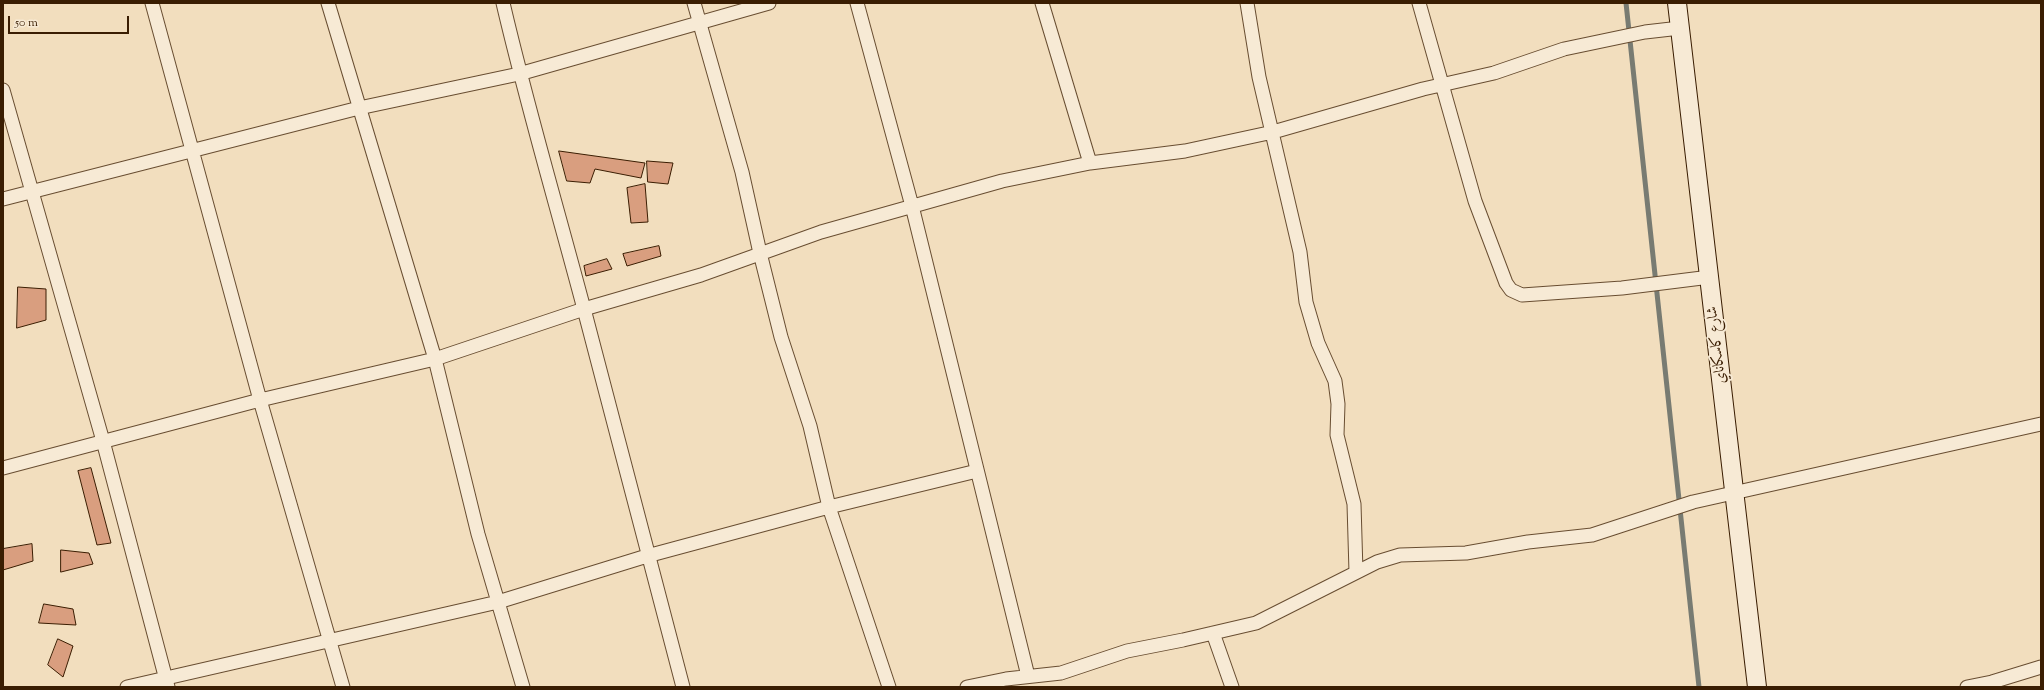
<!DOCTYPE html>
<meta charset="utf-8">
<style>
body{margin:0}
#map{position:relative;width:2044px;height:690px;overflow:hidden;background:#f2debe;font-family:"Sorts Mill Goudy",serif}
canvas{display:block}
.frame{position:absolute;inset:0;border:4px solid #3a1d02;pointer-events:none}
.scale{position:absolute;left:8px;top:16px;width:121px;height:18px;box-sizing:border-box;border:2px solid #3a1d02;border-top:0;padding-left:5px;font-size:12px;line-height:14px;white-space:nowrap;color:#3a1d02;-webkit-text-stroke:3px #f7ead5;paint-order:stroke}
</style>
<div id="map">
<canvas width="2044" height="690"></canvas>
<div class="frame"></div>
<div class="scale">50 m</div>
</div>
<script>
const context = document.querySelector('canvas').getContext('2d');
context.lineJoin = 'round';
function stroke(path, color, width, dash) {
  context.strokeStyle = color;
  context.lineWidth = width;
  context.lineCap = dash ? 'butt' : 'round';
  context.setLineDash(dash || []);
  context.stroke(path);
}
function fillPath(path, color) {
  context.fillStyle = color;
  context.fill(path, 'evenodd');
}
function drawText(font, color, halo, rows, align = 'center') {
  context.font = font + ' "Sorts Mill Goudy",Amiri,serif';
  context.lineWidth = 3.5;
  context.setLineDash([]);
  context.textBaseline = 'middle';
  context.strokeStyle = halo;
  context.fillStyle = color;
  for (const [text, x, y, turn = 0] of rows) {
    context.save();
    context.translate(x, y);
    context.rotate((+turn || 0) * Math.PI / 180);
    context.textAlign = isNaN(turn) ? turn : align;
    if (halo) context.strokeText(text, 0, 0);
    context.fillText(text, 0, 0);
    context.restore();
  }
}
stroke(new Path2D(`
 M1626 3 1699 687`), '#787b72', 5);
const building = new Path2D(`
 M559 151 645 163 641 178 595 169 590 183 567 181Z
 M647 161 673 163 668 184 648 182Z
 M645 184 648 222 631 223 627 188Z
 M659 246 661 256 627 266 623 254Z
 M607 259 612 269 586 276 584 266Z
 M18 287 46 289V320L17 328Z
 M91 468 111 543 97 545 78 471Z
 M32 544 33 561 3 570V549Z
 M61 550 89 553 93 564 61 572Z
 M44 604 73 609 76 625 39 623Z
 M58 639 73 646 63 677 48 665Z`);
fillPath(building, '#d99e7f');
stroke(building, '#3a1d02', 1);
const street = new Path2D(`
 M152 3 260 400 343 687
 M328 3 435 359 478 534 523 687
 M503 3C527 106 557 207 584 309 618 435 649 561 683 687
 M694 3 742 172 760 253 781 337 810 426 829 507 889 687
 M857 3 912 206 1028 676
 M1042 3 1090 163
 M1247 3 1259 77 1300 252 1306 302 1318 343 1335 381 1338 404 1337 435 1354 504 1356 572
 M1419 3 1475 201 1506 283 1511 290 1522 295 1622 288 1710 277
 M3 90 103 441 168 687
 M3 199 359 108 519 74 769 3
 M3 468 260 400 435 359 584 309 701 275 821 232 1002 181 1090 163 1185 151 1273 132 1423 89 1494 73 1564 49 1645 32 1680 28
 M1213 633 1232 687
 M127 687 498 602 647 556 829 507 977 471
 M967 687 1006 679 1061 673 1127 651 1183 640 1256 623 1377 562 1400 555 1466 553 1528 542 1592 535 1693 502 2041 424
 M1967 687 1992 682 2041 667`);
const secondary = new Path2D(`
 M1677 3 1757 687`);
stroke(street, '#684d31', 15);
stroke(secondary, '#3a1d02', 20);
stroke(street, '#f7ead5', 13);
stroke(secondary, '#f7ead5', 18);
drawText('15px', '#3a1d02', '#f7ead5', [
 ["شارع كاسكاناي",1718,345,-97]
]);
</script>
